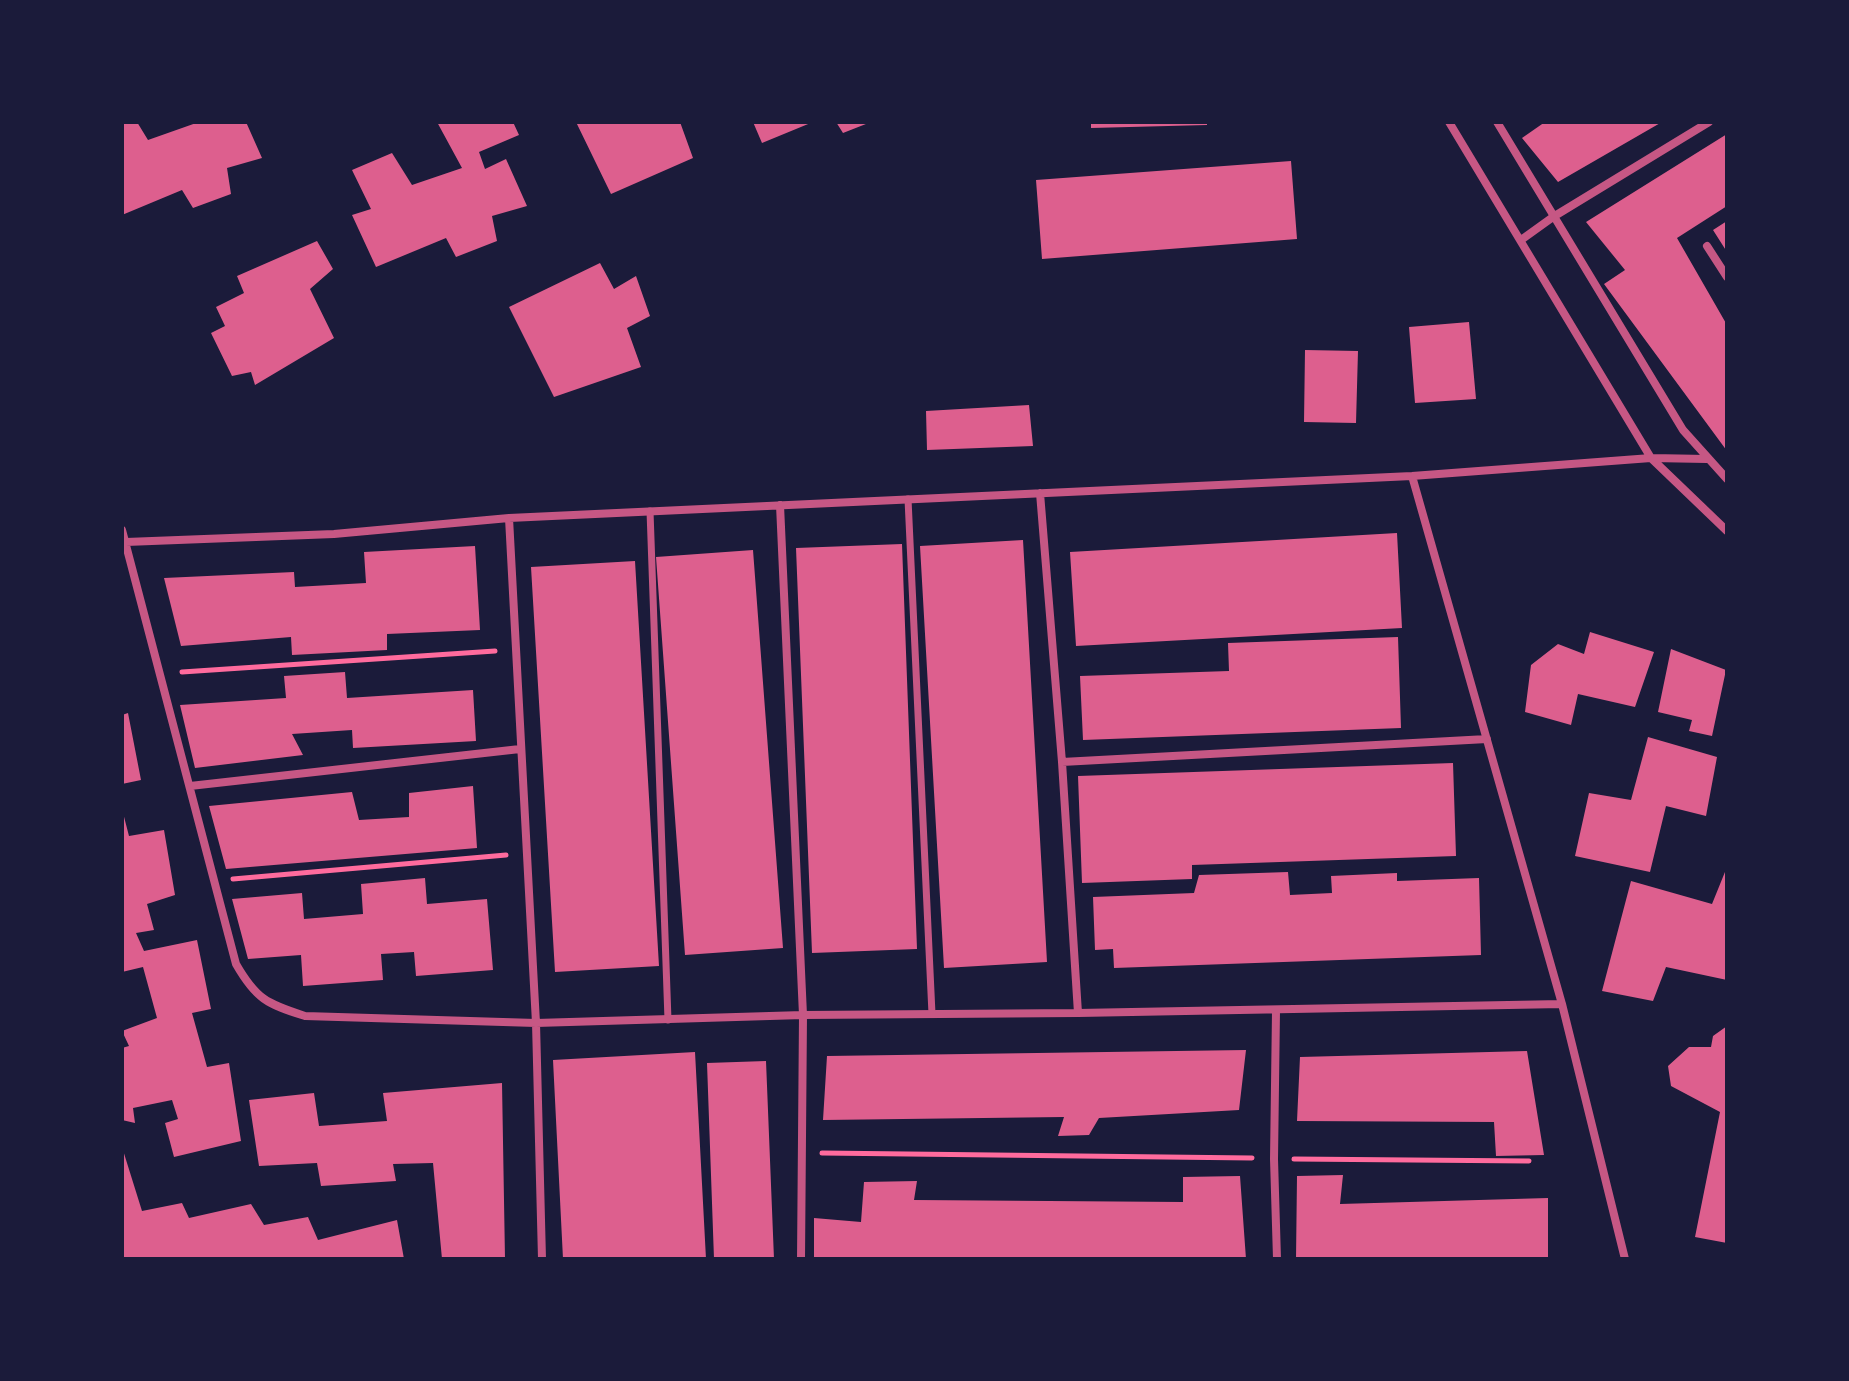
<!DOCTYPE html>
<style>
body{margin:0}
#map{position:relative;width:1849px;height:1381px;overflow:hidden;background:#1b1b3a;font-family:Quicksand,sans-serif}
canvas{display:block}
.frame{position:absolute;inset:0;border:124px solid #1b1b3a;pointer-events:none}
</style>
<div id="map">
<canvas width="1849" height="1381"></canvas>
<div class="frame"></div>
</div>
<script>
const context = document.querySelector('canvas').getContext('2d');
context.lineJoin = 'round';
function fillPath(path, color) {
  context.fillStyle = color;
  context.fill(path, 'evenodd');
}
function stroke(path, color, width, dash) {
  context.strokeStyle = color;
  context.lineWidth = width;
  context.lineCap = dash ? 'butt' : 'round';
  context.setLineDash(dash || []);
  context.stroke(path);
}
fillPath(new Path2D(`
 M122 122H137L148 140 199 122H219L220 124 246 122 262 158 227 168 231 194 193 208 182 190 122 215Z
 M437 122H513L519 135 479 152 485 169 506 159 527 206 492 216 497 241 456 257 446 238 376 267 352 215 371 209 352 170 392 153 412 185 462 168Z
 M576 122H680L693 158 611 194Z
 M753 122H813L762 143Z
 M836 122H871L843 133Z
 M1091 122H1207V125L1091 128Z
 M1545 122H1662L1558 182 1522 138Z
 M1727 134V206L1677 238 1727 325V451L1604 284 1625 270 1586 222Z
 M1291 161 1297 239 1042 259 1036 180Z
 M1727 221V252L1713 230Z
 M317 241 333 269 310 289 334 338 255 385 251 372 232 376 211 333 225 326 216 307 244 293 237 276Z
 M600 263 614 289 636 276 650 316 627 328 641 367 554 397 509 307Z
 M1469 322 1476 399 1415 403 1409 327Z
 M1305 350 1358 351 1356 423 1304 422Z
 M1029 405 1033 446 927 450 926 411Z
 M1397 533 1402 628 1076 646 1070 552Z
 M1023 540 1047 962 944 968 920 546Z
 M902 544 917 949 812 953 796 548Z
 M475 546 480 630 387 634V650L292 655 291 637 181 646 164 578 294 572 295 587 366 583 364 552Z
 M753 550 783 948 685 955 656 557Z
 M635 561 659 966 555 972 531 567Z
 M1590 632 1654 652 1635 707 1578 694 1571 725 1525 712 1531 665 1558 644 1584 654Z
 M1398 637 1401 728 1083 740 1080 676 1229 671 1228 643Z
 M1671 649 1726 670 1712 736 1689 731 1692 720 1658 712Z
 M345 672 347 698 473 690 476 741 353 748 352 730 292 734 303 755 195 768 180 705 286 698 284 676Z
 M128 713 141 780 122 784V715Z
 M1648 737 1717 757 1706 816 1666 806 1650 872 1575 856 1589 793 1631 800Z
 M1453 763 1456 856 1192 865V879L1082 883 1078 776Z
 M473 786 477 848 226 869 209 806 352 792 359 820 409 817V793Z
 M122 809 129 836 164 830 175 895 147 904 154 930 136 933 144 951 197 940 211 1009 192 1013 207 1067 229 1063 241 1141 174 1157 165 1123 178 1119 172 1100 133 1108 135 1123 122 1120V1048L129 1046 122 1031 157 1018 143 967 122 972Z
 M1727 867V980L1666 967 1653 1001 1602 991 1631 881 1712 904Z
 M1288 872 1290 895 1332 893 1331 876 1397 873V881L1479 878 1481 955 1114 968 1113 949 1095 950 1093 897 1194 893 1199 875Z
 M425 878 427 904 487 899 493 970 416 976 414 952 381 954 383 980 303 986 301 955 248 959 232 899 302 893 304 919 363 914 361 884Z
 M1727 1026V1243L1695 1237 1720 1112 1671 1086 1668 1066 1689 1047H1711L1713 1036Z
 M1246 1050 1239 1110 1099 1118 1089 1135 1058 1136 1064 1117 823 1120 827 1056Z
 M1527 1051 1544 1155 1496 1156 1494 1122 1297 1121 1300 1057Z
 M695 1052 706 1259H563L553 1060Z
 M766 1061 774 1259H714L707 1063Z
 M502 1083 505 1259H442L433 1163 393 1164 396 1181 321 1186 317 1163 259 1166 249 1100 314 1093 319 1126 387 1121 383 1093Z
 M122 1147 142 1211 182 1203 189 1218 251 1204 264 1225 308 1217 318 1240 397 1220 404 1259H122Z
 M1343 1175 1340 1204 1548 1198V1259H1296L1297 1176Z
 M1240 1176 1246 1259H814V1218L861 1222 864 1182 917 1181 914 1200 1183 1202V1177Z`), '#dd5f8e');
stroke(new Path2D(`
 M182 672 495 651
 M233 879 506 855
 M822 1153 1252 1158
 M1294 1159 1529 1161`), '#ff6b9d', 5);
stroke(new Path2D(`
 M908 499 932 1014
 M650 511 668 1020`), '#c65784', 7);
stroke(new Path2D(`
 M1449 122 1651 458 1727 531
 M1497 122 1683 430 1727 479
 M1521 240 1553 217 1709 122
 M1707 246 1727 277
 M1412 476 1562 1004 1625 1259
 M1040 493 1062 762 1078 1013
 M780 505 803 1015 801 1259
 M509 518 536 1023 542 1259
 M122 530 236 964C256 999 267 1004 305 1016L536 1023 803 1015 1078 1013 1562 1004
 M126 542 334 534 509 518 1412 476 1651 458 1707 459
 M1062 762 1487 739
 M190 786 520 749
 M1276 1011 1274 1159 1277 1259`), '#c65784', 8);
</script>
